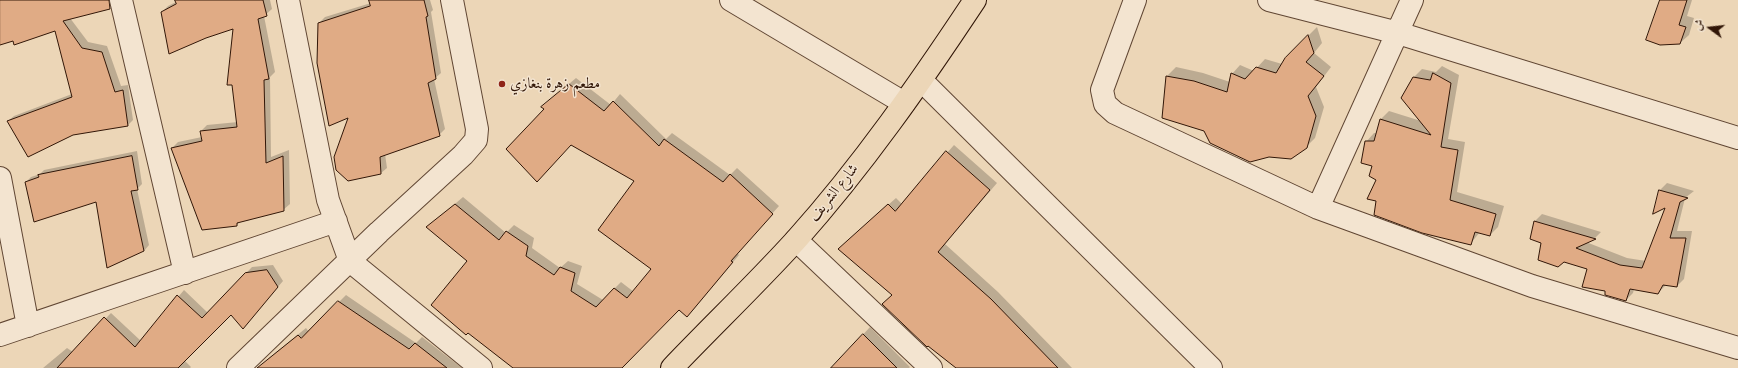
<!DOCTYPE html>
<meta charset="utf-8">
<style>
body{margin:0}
#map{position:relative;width:1738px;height:368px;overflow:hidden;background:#ecd6b7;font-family:"Gentium Book Plus",Amiri,serif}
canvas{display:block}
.north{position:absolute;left:1690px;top:8px;width:40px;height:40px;-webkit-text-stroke:3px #f3e4d0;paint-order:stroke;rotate:285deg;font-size:11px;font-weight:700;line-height:16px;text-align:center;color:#311607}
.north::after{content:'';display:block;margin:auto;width:14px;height:18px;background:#311607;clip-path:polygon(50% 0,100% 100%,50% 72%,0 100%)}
</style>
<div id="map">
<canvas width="1738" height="368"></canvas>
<div class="north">ش</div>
</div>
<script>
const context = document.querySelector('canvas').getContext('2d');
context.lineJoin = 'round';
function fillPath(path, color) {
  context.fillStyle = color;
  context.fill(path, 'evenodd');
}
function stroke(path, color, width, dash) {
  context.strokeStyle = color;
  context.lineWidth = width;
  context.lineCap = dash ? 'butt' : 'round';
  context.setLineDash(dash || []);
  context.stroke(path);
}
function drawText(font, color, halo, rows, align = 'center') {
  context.font = font + ' "Gentium Book Plus",Amiri,serif';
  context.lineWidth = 3;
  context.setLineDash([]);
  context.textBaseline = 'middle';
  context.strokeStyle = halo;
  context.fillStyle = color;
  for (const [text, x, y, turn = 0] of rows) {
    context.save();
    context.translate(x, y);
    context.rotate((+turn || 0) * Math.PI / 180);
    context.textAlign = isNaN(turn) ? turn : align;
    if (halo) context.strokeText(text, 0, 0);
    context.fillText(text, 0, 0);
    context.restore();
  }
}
fillPath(new Path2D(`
 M0 0H104L70 18 88 42 107 46 121 86 128 85 133 120 128 125 73 134 8 121 14 116 72 94 56 30 0 43Z
 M176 0H270L272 9 264 16 275 72 270 77 271 157 289 150 290 204 283 210 240 221 237 225 172 148 178 142 202 137 201 131 207 125 238 122 234 27 205 37 162 12 168 6 176 2Z
 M370 0H430L433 10 431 12 441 73 434 79 445 129 439 135 385 154 387 168 381 173 349 180V116L319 23 325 17 371 3Z
 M1661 0H1692L1687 16 1694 18 1689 35 1680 43Z
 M1317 27 1322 43 1314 53 1331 67 1316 87 1324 107 1315 138 1306 147 1163 117 1167 76 1176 67 1203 73 1230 82 1232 74 1240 65 1254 71 1265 59 1282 64 1286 58Z
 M1442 66 1459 75 1448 139 1465 142 1457 192 1504 206 1498 227 1490 235 1480 232 1471 243 1378 200 1377 180 1366 142 1374 133H1378L1381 119 1389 111 1421 121 1414 77 1422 69 1436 72Z
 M576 78 611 105 620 94 666 139 672 133 730 175 737 168 779 206 737 253 739 255 694 309 687 316 679 309 620 368H514L469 261 435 221 463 197 506 233 514 225 534 238 532 248 560 268 568 261 582 266 577 284 603 300 621 282 634 292 653 269 635 181 542 107Z
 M954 145 997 183 945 244 998 292 1072 368H958L846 242 896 198 902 204Z
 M137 151 142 184 137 189 149 245 144 251 97 201 26 182 31 177 40 174 44 170Z
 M1667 183 1694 191 1685 198 1677 231H1692L1684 279 1677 286 1666 285 1658 293 1634 289 1633 293 1626 300 1606 290 1588 268 1531 238 1535 221 1542 214 1601 232 1595 238 1586 242 1627 258 1646 261 1667 206 1660 190Z
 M273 265 283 281 248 322 231 313 184 360 191 367 190 368H43L67 348 73 352 111 313 141 341 184 290 208 313 252 267Z
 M346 295 416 343 422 337 462 368H265L269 358 306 328 309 332Z
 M870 327 910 367 909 368H832Z`), '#0003');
const building = new Path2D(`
 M0 0H109L110 9 63 21 82 48 102 52 115 92 123 90 128 126 73 135 28 157 7 121 72 97 55 31 14 45 13 41 0 45Z
 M175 0H263L267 16 258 19 269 79 264 80 266 163 283 156 284 211 237 223V226L202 230 171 148 202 141 200 131 237 127 232 85H227L233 29 206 38 169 54 161 12 176 4Z
 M369 0H424L428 16 426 17 436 79 428 83 440 136 380 157 381 174 348 181 336 170 334 157 348 118 329 126 317 63 318 23 370 6Z
 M1660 0H1687L1679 25 1686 27 1680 44 1660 45 1646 40Z
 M1308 35 1314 53 1306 62 1324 76 1308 96 1316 116 1307 148 1291 159 1269 157 1250 162 1210 143 1204 131 1162 118 1166 76 1194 81 1227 92 1231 73 1245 79 1256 67 1276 73 1285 58Z
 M1433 73 1451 83 1441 147 1458 150 1450 200 1496 214 1490 236 1475 232 1471 245 1422 233 1374 215 1376 201 1367 199 1376 180 1369 176 1372 166 1361 163 1365 141H1374L1380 119 1431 135 1401 98 1413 77 1430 80Z
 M569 84 604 111 613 101 659 146 664 139 723 182 730 174 773 214 731 261 733 262 687 317 679 310 622 368H513L468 333 466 335 431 305 467 261 426 227 455 204 499 240 506 231 528 246 526 256 554 275 560 267 575 273 571 291 596 307 614 288 627 298 651 269 598 230 634 181 571 145 537 182 506 149 544 109 541 107Z
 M946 151 990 190 938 252 991 299 1058 368H956L928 346 927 347 882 304 892 295 838 249 888 204 895 211Z
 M132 156 138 190 131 191 144 251 107 268 96 202 34 222 25 182 39 177 38 175Z
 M1659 190 1688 198 1680 202 1670 238H1686L1677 287 1663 285 1658 294 1630 289 1626 301 1605 295V291L1582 287 1587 269 1564 262 1558 267 1538 260 1541 243 1530 239 1534 221 1596 239 1576 248 1620 265 1642 268 1665 208 1653 214Z
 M267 270 278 287 243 329 231 315 178 368H57L104 317 135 347 177 295 202 318 245 273Z
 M338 301 409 349 415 343 447 368H257L298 335 301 338Z
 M863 334 897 368H831Z`);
fillPath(building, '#e0ab85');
stroke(building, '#311607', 1);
const minor = new Path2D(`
 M121 0 185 273
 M288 0 328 200 350 261 481 368
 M731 0 904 103
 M1135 0 1102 90 1105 104 1115 113 1318 208 1532 286 1738 348
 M1269 0 1398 33 1738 138
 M922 81 1211 368
 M0 178 28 326
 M1318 208 1412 0
 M796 240 931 368
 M0 335 336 221
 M238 368 379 232 463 155 476 140 477 129 452 0`);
const major = new Path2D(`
 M672 368C713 325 756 284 796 240 863 165 920 83 975 0`);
stroke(minor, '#604633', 24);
stroke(major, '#311607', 24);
stroke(minor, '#f3e4d0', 22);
stroke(major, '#ecd6b7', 22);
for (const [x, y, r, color] of [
 [502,84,4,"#8f2418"]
]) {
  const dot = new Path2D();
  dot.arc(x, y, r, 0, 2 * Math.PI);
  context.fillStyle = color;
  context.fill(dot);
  stroke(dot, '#f3e4d0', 1.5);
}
drawText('15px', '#311607', '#f3e4d0', [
 ["مطعم زهرة بنغازي",510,84]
], 'left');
drawText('15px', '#311607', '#f3e4d0', [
 ["شارع الشريف",834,193,-51]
]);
</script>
